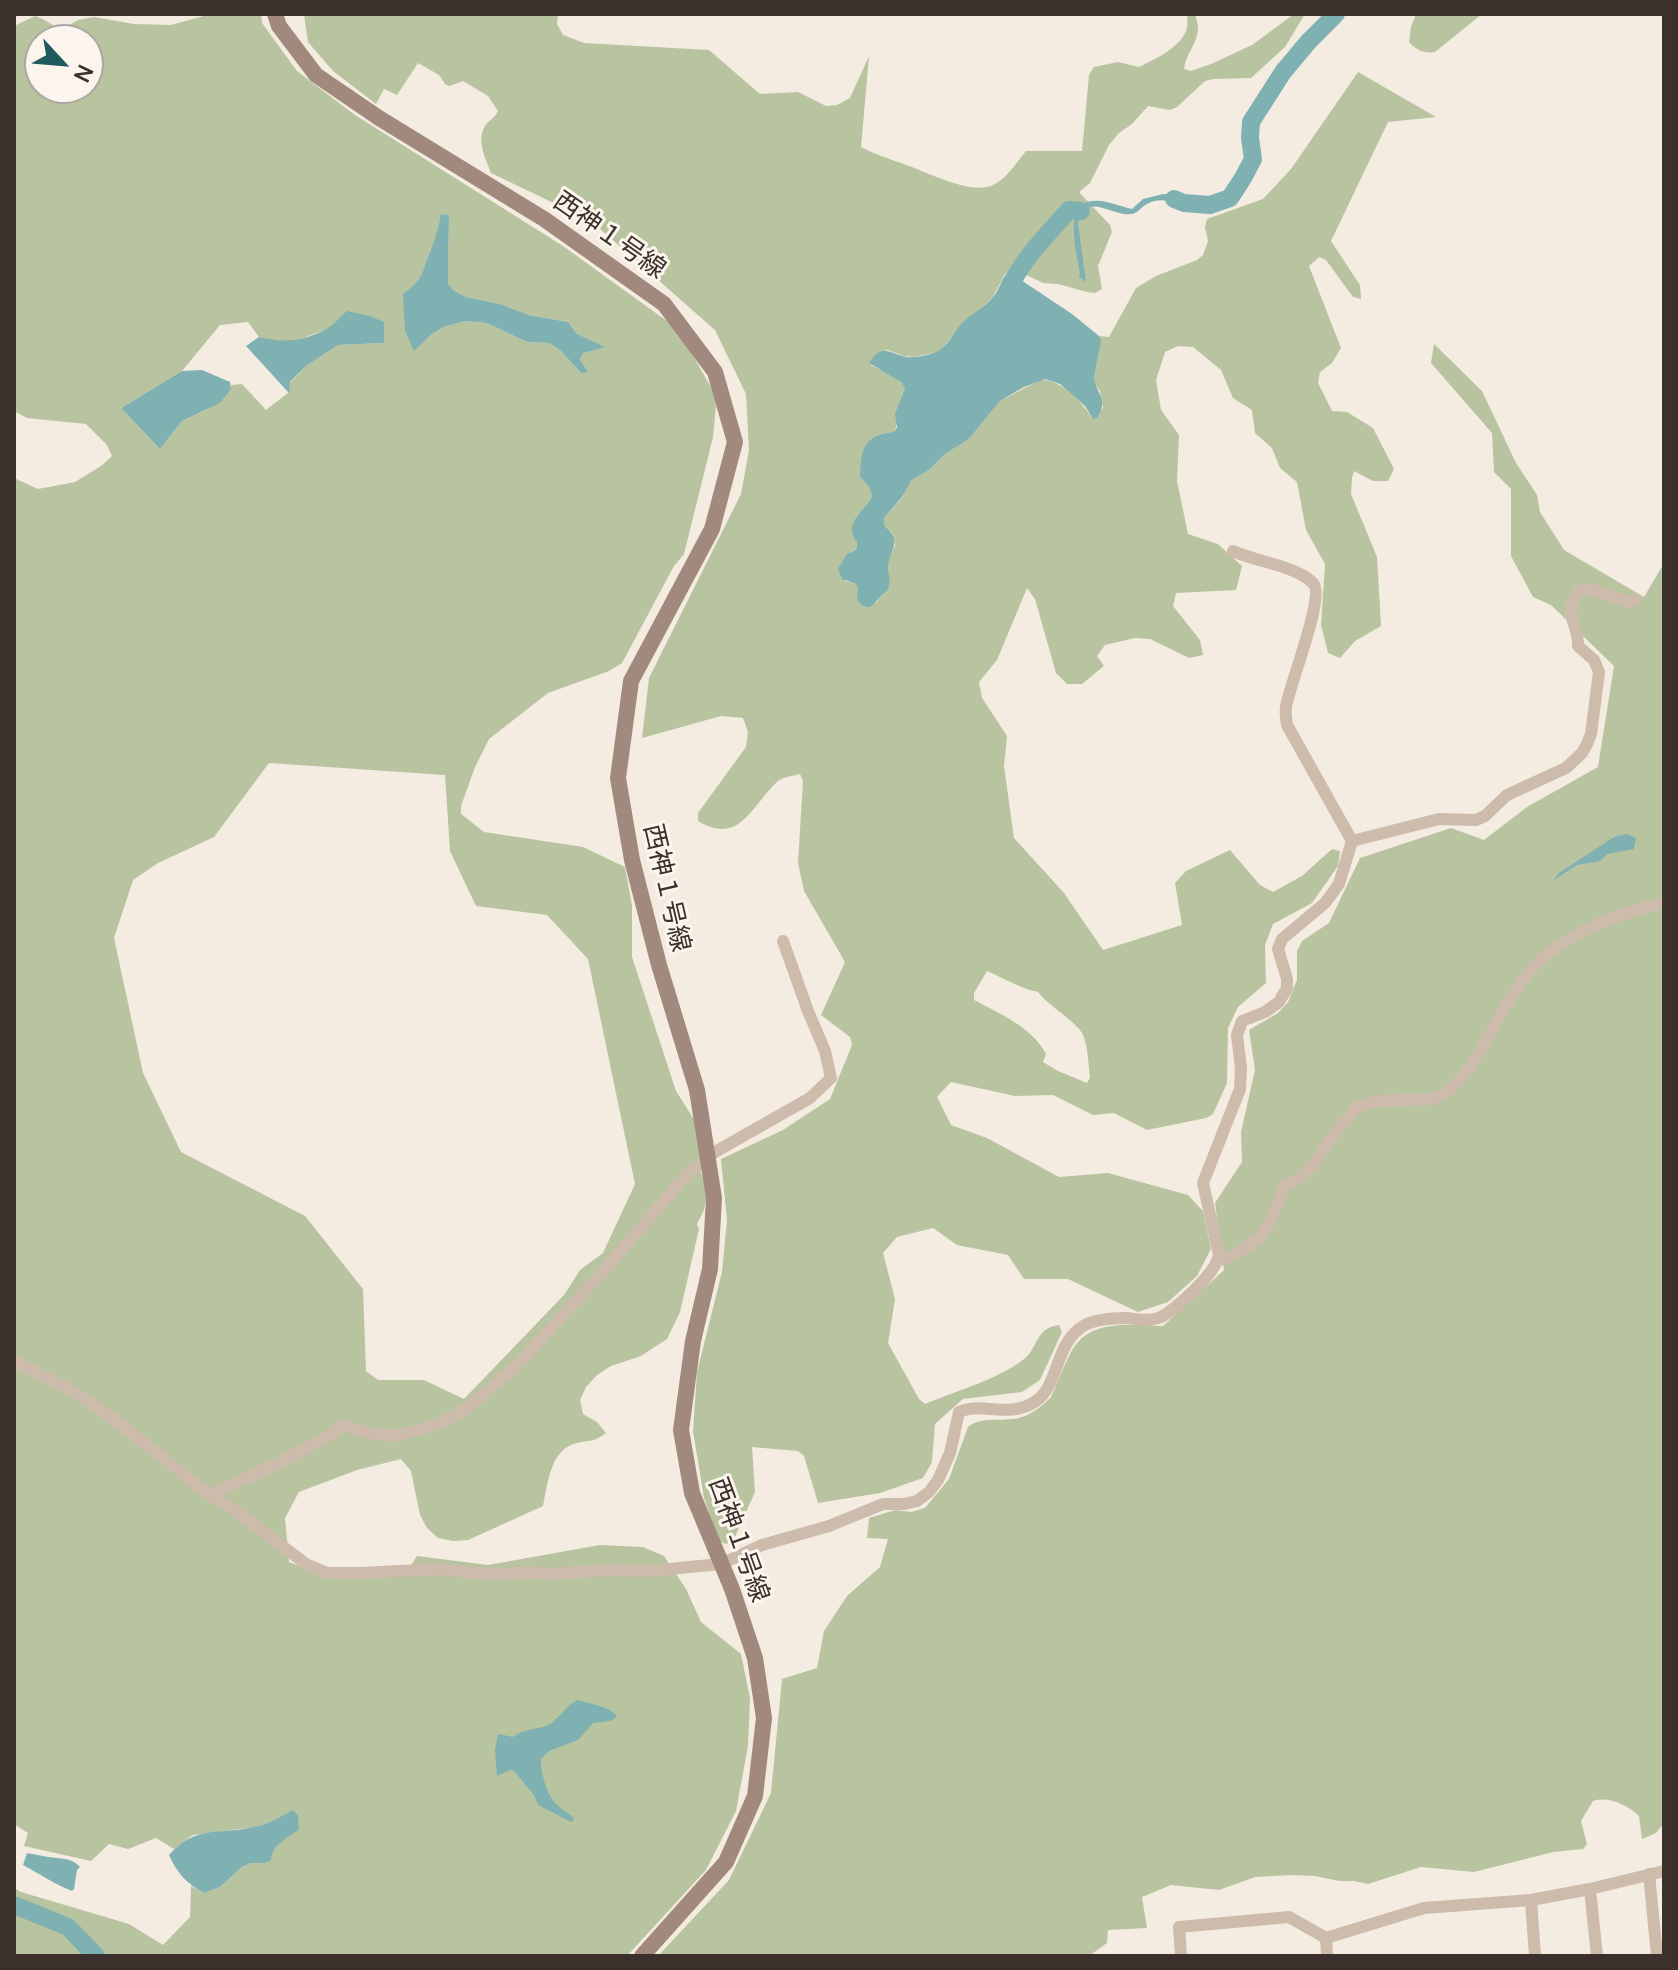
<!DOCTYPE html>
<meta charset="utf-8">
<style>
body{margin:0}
#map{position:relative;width:1678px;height:1970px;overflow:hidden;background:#f4ebe1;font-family:Manrope,sans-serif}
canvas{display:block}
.frame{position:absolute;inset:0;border:16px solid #3b302b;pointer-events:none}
.north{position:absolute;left:24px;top:24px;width:80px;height:80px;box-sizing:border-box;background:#fbf5ee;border:2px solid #aea6a0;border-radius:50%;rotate:116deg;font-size:22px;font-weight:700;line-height:32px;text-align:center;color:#3b302b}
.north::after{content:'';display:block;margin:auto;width:28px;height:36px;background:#1f5a5e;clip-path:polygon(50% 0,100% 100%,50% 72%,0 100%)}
</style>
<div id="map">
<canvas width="1678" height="1970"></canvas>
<div class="frame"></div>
<div class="north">N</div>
</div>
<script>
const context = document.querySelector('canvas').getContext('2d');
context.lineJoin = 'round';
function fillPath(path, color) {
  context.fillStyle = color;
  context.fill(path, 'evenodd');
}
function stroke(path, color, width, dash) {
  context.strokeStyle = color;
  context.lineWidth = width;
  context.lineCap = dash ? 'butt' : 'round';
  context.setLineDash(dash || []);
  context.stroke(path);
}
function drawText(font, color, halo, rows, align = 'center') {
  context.font = font + ' Manrope,"Noto Sans JP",sans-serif';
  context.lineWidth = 6;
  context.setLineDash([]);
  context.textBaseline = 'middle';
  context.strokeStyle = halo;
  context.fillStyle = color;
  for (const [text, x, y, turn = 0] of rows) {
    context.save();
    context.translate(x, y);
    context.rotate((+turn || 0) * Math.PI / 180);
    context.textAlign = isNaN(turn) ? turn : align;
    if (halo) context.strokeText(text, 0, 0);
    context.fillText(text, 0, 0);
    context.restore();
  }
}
fillPath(new Path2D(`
 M211 14H261L262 23 297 71 355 115 563 246 678 329 713 391 716 406 713 437 686 546 684 554 674 566 622 663 609 671 548 693 489 739 475 767 461 806V814L484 832 583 847 625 867 632 906V957L676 1091 700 1129 701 1172 707 1195 704 1210 697 1224 699 1229 680 1312 667 1339 641 1356 611 1366 597 1375 586 1387 580 1400 583 1414 597 1422 606 1433C592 1443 593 1439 577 1443 550 1449 548 1483 543 1506L468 1540 453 1541 438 1538 427 1528 420 1515 411 1471 401 1459 357 1470 299 1492 285 1518 289 1562 318 1573 404 1576 417 1556 488 1565 600 1545 643 1547 664 1556 686 1589 701 1622 741 1654 750 1698 748 1746 736 1811 706 1870 627 1956H14V1888L21 1892 129 1924 163 1945 190 1917 191 1886 204 1893 220 1887 242 1867 251 1863H265L275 1847 272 1821 256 1827 193 1835 174 1849 156 1838 128 1849 109 1844 91 1861 24 1846 28 1833 14 1824V478L38 489 75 482 101 466 112 456 107 445 86 424 27 418 14 411V26L35 16 43 19 56 27 64 28 78 20 94 17 134 24 171 25ZM40 40H88V88H40ZM442 214 449 216 448 284 453 290 466 297 500 304 529 315 568 322 577 334 603 347 583 353 580 360 581 373 561 351 549 343 527 342 487 323 465 321 444 327 432 334 414 350 405 331 415 286 423 273 430 252 437 237ZM248 322 259 337 281 342 296 341 332 327 384 343 338 345 306 366 290 383 288 393 266 410 242 384 231 385V389L210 408 182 421 160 449 121 408 182 371 220 325ZM269 763 445 775 450 851 476 906 547 915 588 959 635 1184 603 1253 580 1270 564 1295 464 1399 424 1380H378L366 1371 363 1289 305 1216 181 1152 143 1073 114 938 133 880 158 863 214 837Z
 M304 14H558L557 24 563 35 584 43 709 50 760 94 798 92 826 106 837 105 850 98 869 56 861 147C874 154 887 158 901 163 925 171 967 194 991 186 1006 180 1016 163 1026 151H1082L1089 75 1094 67 1118 62 1139 67C1155 59 1182 47 1187 28 1188 23 1187 19 1187 14H1195C1196 19 1198 23 1198 28 1198 43 1185 55 1184 69L1191 71 1211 64 1252 45 1294 14H1305L1285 47 1251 78 1213 79 1205 81 1177 107 1170 110 1148 106 1132 124 1119 133 1109 145 1090 183 1079 192 1110 225 1112 232 1098 266 1102 289 1095 293 1087 292 1058 284 1043 283 1010 267 1009 272 1005 274 993 297 976 314 963 322 943 348 937 352 915 357 904 356 888 350 884 351 870 365C883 371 900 376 905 389L895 431C889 433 882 433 876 436 861 444 862 462 860 477L869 487 872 496 867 504 856 518 858 545 853 553 845 581 856 584 876 603 883 594 888 563 895 545 892 533 884 525V518L903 497 910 480 929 470 945 454 969 439 1000 401 1040 380C1060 378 1082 402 1093 419L1103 408 1100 391 1095 384 1094 378 1100 340 1099 336 1109 337 1136 288 1156 276 1197 260 1203 255 1208 241 1205 227 1207 219 1263 199 1291 169 1358 72 1436 117 1388 122 1331 241 1360 285 1361 299 1353 297 1326 260 1319 257 1309 266 1341 348 1332 363 1320 372 1318 383 1332 411 1347 412 1373 428 1394 469 1388 481H1373L1354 471 1352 478 1351 494 1377 557 1381 626 1355 641 1340 658 1328 653 1321 625 1325 564 1306 530 1297 482 1280 468 1272 448 1255 433 1252 410 1233 398 1221 370 1193 347 1178 346 1165 352 1156 380 1161 410 1179 435 1177 481 1188 534 1218 544 1242 566 1236 590 1176 593 1173 606 1200 640 1203 655 1189 658 1150 639 1135 638 1105 645 1097 656 1104 666 1082 684H1067L1056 673 1035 599 1027 588 997 660 979 682 982 698 1007 736 1004 766 1014 838 1064 893 1103 950 1182 925 1175 883 1186 871 1230 850 1260 885 1273 892 1302 876 1332 849 1340 851 1338 866 1312 903 1273 924 1265 945 1266 983 1238 1007 1228 1028 1227 1083 1213 1114 1206 1118 1147 1130 1114 1113 1093 1115 1053 1095 1015 1096 951 1082 937 1097 951 1125 987 1138 1059 1177 1108 1173 1188 1195 1203 1211 1211 1249 1197 1276 1168 1302 1138 1312 1068 1279H1024L1008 1255 957 1245 933 1228 897 1237 883 1253 895 1299 888 1343 919 1399 925 1404C954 1392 1001 1378 1024 1359 1039 1347 1035 1328 1059 1325L1062 1332 1040 1380 1022 1392 963 1399 935 1424 932 1462 923 1478 880 1493 818 1503 804 1456 798 1451 752 1447 755 1492 733 1541 726 1544 719 1541 704 1498 693 1431 697 1372 722 1272 727 1220 721 1159 783 1130 830 1099 852 1045 850 1037 821 1015 845 962 804 891 798 863 803 781 800 774C792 776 782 777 777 782 751 806 740 846 698 821V813L746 747 748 732 743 718 721 716 642 738 649 678 741 494 749 450 746 394 715 330 591 221 491 173C486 159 476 141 485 126 489 120 494 119 498 111L488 96 463 81 449 86 445 84 439 75 418 63 397 95 384 89 376 104 333 71 308 42ZM987 971C1003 978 1022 989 1038 992 1050 1007 1074 1020 1082 1033 1088 1044 1088 1064 1090 1078L1087 1083 1058 1071 1043 1062 1046 1054C1032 1027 1000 1014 974 1000V993Z
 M1416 14H1482L1435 52C1425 54 1416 50 1409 42L1411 27Z
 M1434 344 1482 391 1516 463 1537 495 1540 512 1564 550 1644 597 1664 563V1823L1656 1833 1642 1839 1639 1816C1627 1805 1609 1796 1593 1801L1581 1821 1587 1844 1583 1849 1553 1852 1474 1872 1421 1867 1368 1884 1354 1881H1339L1315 1876 1292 1875 1255 1877 1219 1890 1171 1885 1142 1897 1147 1928 1108 1930 1107 1943 1089 1956H658L729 1880 771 1793 782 1679 817 1668 824 1631 847 1596 880 1567 888 1539 867 1538 869 1518 895 1510 911 1512 925 1508 949 1479 968 1427C981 1416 1002 1422 1019 1418 1029 1416 1044 1405 1051 1397 1058 1383 1069 1350 1079 1341 1099 1320 1136 1325 1163 1326L1224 1270 1215 1203 1242 1162 1241 1132 1255 1070 1249 1030 1278 1013 1288 1002 1297 980V951L1302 941 1329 923 1360 858 1451 828 1484 840 1527 807 1598 767 1614 666 1551 605 1533 597 1511 556V489L1494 472 1492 433 1431 363Z`), '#b8c4a0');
fillPath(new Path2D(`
 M1163 194C1174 194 1184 201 1196 201L1195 208C1178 205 1164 195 1147 204 1141 207 1137 214 1131 214 1113 217 1085 190 1078 223L1086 282 1079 277 1080 273C1077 251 1060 196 1101 201 1111 202 1122 207 1132 209L1143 199Z
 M441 214 449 215 448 284 453 290 466 297 500 304 529 315 568 322 577 334 605 347 583 353 580 360 588 372 581 373 561 351 549 343 527 342 487 323 465 321 444 327 432 334 414 351 405 331 403 294C423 281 422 272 430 252 435 239 439 228 441 214Z
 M1009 272 1072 314 1099 336 1101 340 1094 378C1097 395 1109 399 1097 418L1093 419 1085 406 1060 384 1045 379 1024 387 1000 401 969 439 945 454 929 470 911 480 903 496 884 518V525C888 530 894 533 894 541 895 549 889 557 888 566 887 573 891 577 889 585 887 593 888 589 882 595 874 604 868 614 857 600L858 588 856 584 842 579 838 569 847 554C854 552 858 550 857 542 842 524 864 512 872 496L869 487 860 477C861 461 860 444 876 436 882 433 889 433 895 431L897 427 895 414 905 389 901 382 869 363C883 342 889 354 907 357 916 358 930 355 938 351 950 345 954 330 963 322 974 312 988 306 996 293 1001 285 1002 277 1009 272Z
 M347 311 370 316 384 322V343L338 345 306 366 290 382 289 393 246 346 259 337C286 343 303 342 328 328 334 325 341 316 347 311Z
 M202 370 230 382 231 389 220 403 182 421 160 449 121 408 182 371Z
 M1627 834 1636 838 1634 849 1607 854 1600 861 1577 865 1554 880 1559 873 1614 837Z
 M578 1700C591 1704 608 1706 617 1716L611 1721 593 1723 578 1740 549 1751 541 1759C540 1771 547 1795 556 1804 561 1809 568 1813 573 1817L574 1820 571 1822 538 1805 534 1795 514 1771 510 1770 497 1776 495 1750 498 1734 513 1737C525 1727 545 1730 554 1721 564 1713 566 1705 578 1700Z
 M293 1810 298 1815 299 1829C288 1838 271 1845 271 1860L265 1863H251L242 1867 220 1887 204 1893C187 1884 177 1873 169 1855 197 1823 222 1836 258 1826 270 1823 282 1816 293 1810Z
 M27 1853C34 1854 41 1856 48 1857 61 1859 71 1857 80 1867L77 1870 74 1889 72 1891C54 1884 40 1874 23 1865Z`), '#7fb0b2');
stroke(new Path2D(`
 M1174 199 1184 203 1210 205 1230 198 1243 178 1253 159 1250 138 1251 122 1283 72 1309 41 1336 14
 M1007 297C1013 268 1050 232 1069 210L1081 211
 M14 1905 68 1927 96 1956`), '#7fb0b2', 18);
stroke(new Path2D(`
 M1352 841 1439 819 1476 820 1485 816 1507 795 1566 768 1582 753 1587 744 1591 734 1599 672 1594 660 1578 646C1579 622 1562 617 1578 591L1591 589 1627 602 1636 599
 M1217 1261C1261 1247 1271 1227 1284 1186 1306 1177 1312 1166 1325 1147 1335 1133 1347 1119 1358 1106 1371 1102 1386 1100 1400 1100 1414 1099 1429 1102 1442 1095 1466 1082 1489 1035 1502 1012 1513 995 1524 976 1538 962 1574 930 1618 913 1664 903
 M14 1361 73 1391 115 1420 210 1495 236 1511 306 1564 327 1573H360L441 1569 483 1574H512L526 1572 553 1574 610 1570 648 1571 721 1564 762 1545 829 1526 883 1504H904L917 1501 929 1492 938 1480 950 1453 959 1412C983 1401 1008 1420 1036 1401 1060 1385 1054 1342 1085 1325 1097 1319 1114 1318 1127 1318 1137 1319 1148 1322 1158 1318 1172 1314 1215 1273 1218 1258 1219 1255 1218 1249 1217 1246L1203 1183 1240 1089 1241 1068 1237 1035 1242 1021 1265 1012 1279 1002 1287 988V979L1278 949 1282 939 1325 903 1339 884 1352 841 1287 725C1286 719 1285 713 1286 707 1289 685 1326 596 1313 583 1295 565 1256 562 1233 551
 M210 1495 277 1464 330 1435 343 1425 368 1433 393 1436 419 1430 445 1421 470 1406 518 1364 599 1276 683 1179 708 1156 810 1098 831 1078 825 1051 808 1011 783 941
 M1649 1874 1657 1956
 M1590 1889 1597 1956
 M1531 1900 1535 1956
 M1326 1938 1327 1956
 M1181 1956 1179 1927 1289 1917 1326 1938 1424 1908 1531 1900 1590 1889 1664 1871`), '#cdbbac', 12);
stroke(new Path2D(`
 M275 14 279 26 316 75 379 118 544 219 664 304 715 372 735 442 712 529 631 681 618 778 632 860 659 965 697 1090 714 1198 710 1269 693 1341 681 1430 692 1493 732 1589 755 1658 764 1718 755 1796 726 1862 642 1956`), '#a18a7d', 16);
drawText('26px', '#3b302b', '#fbf5ee', [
 ["西神１号線",609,236,35],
 ["西神１号線",666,888,77],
 ["西神１号線",738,1540,70]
]);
</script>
